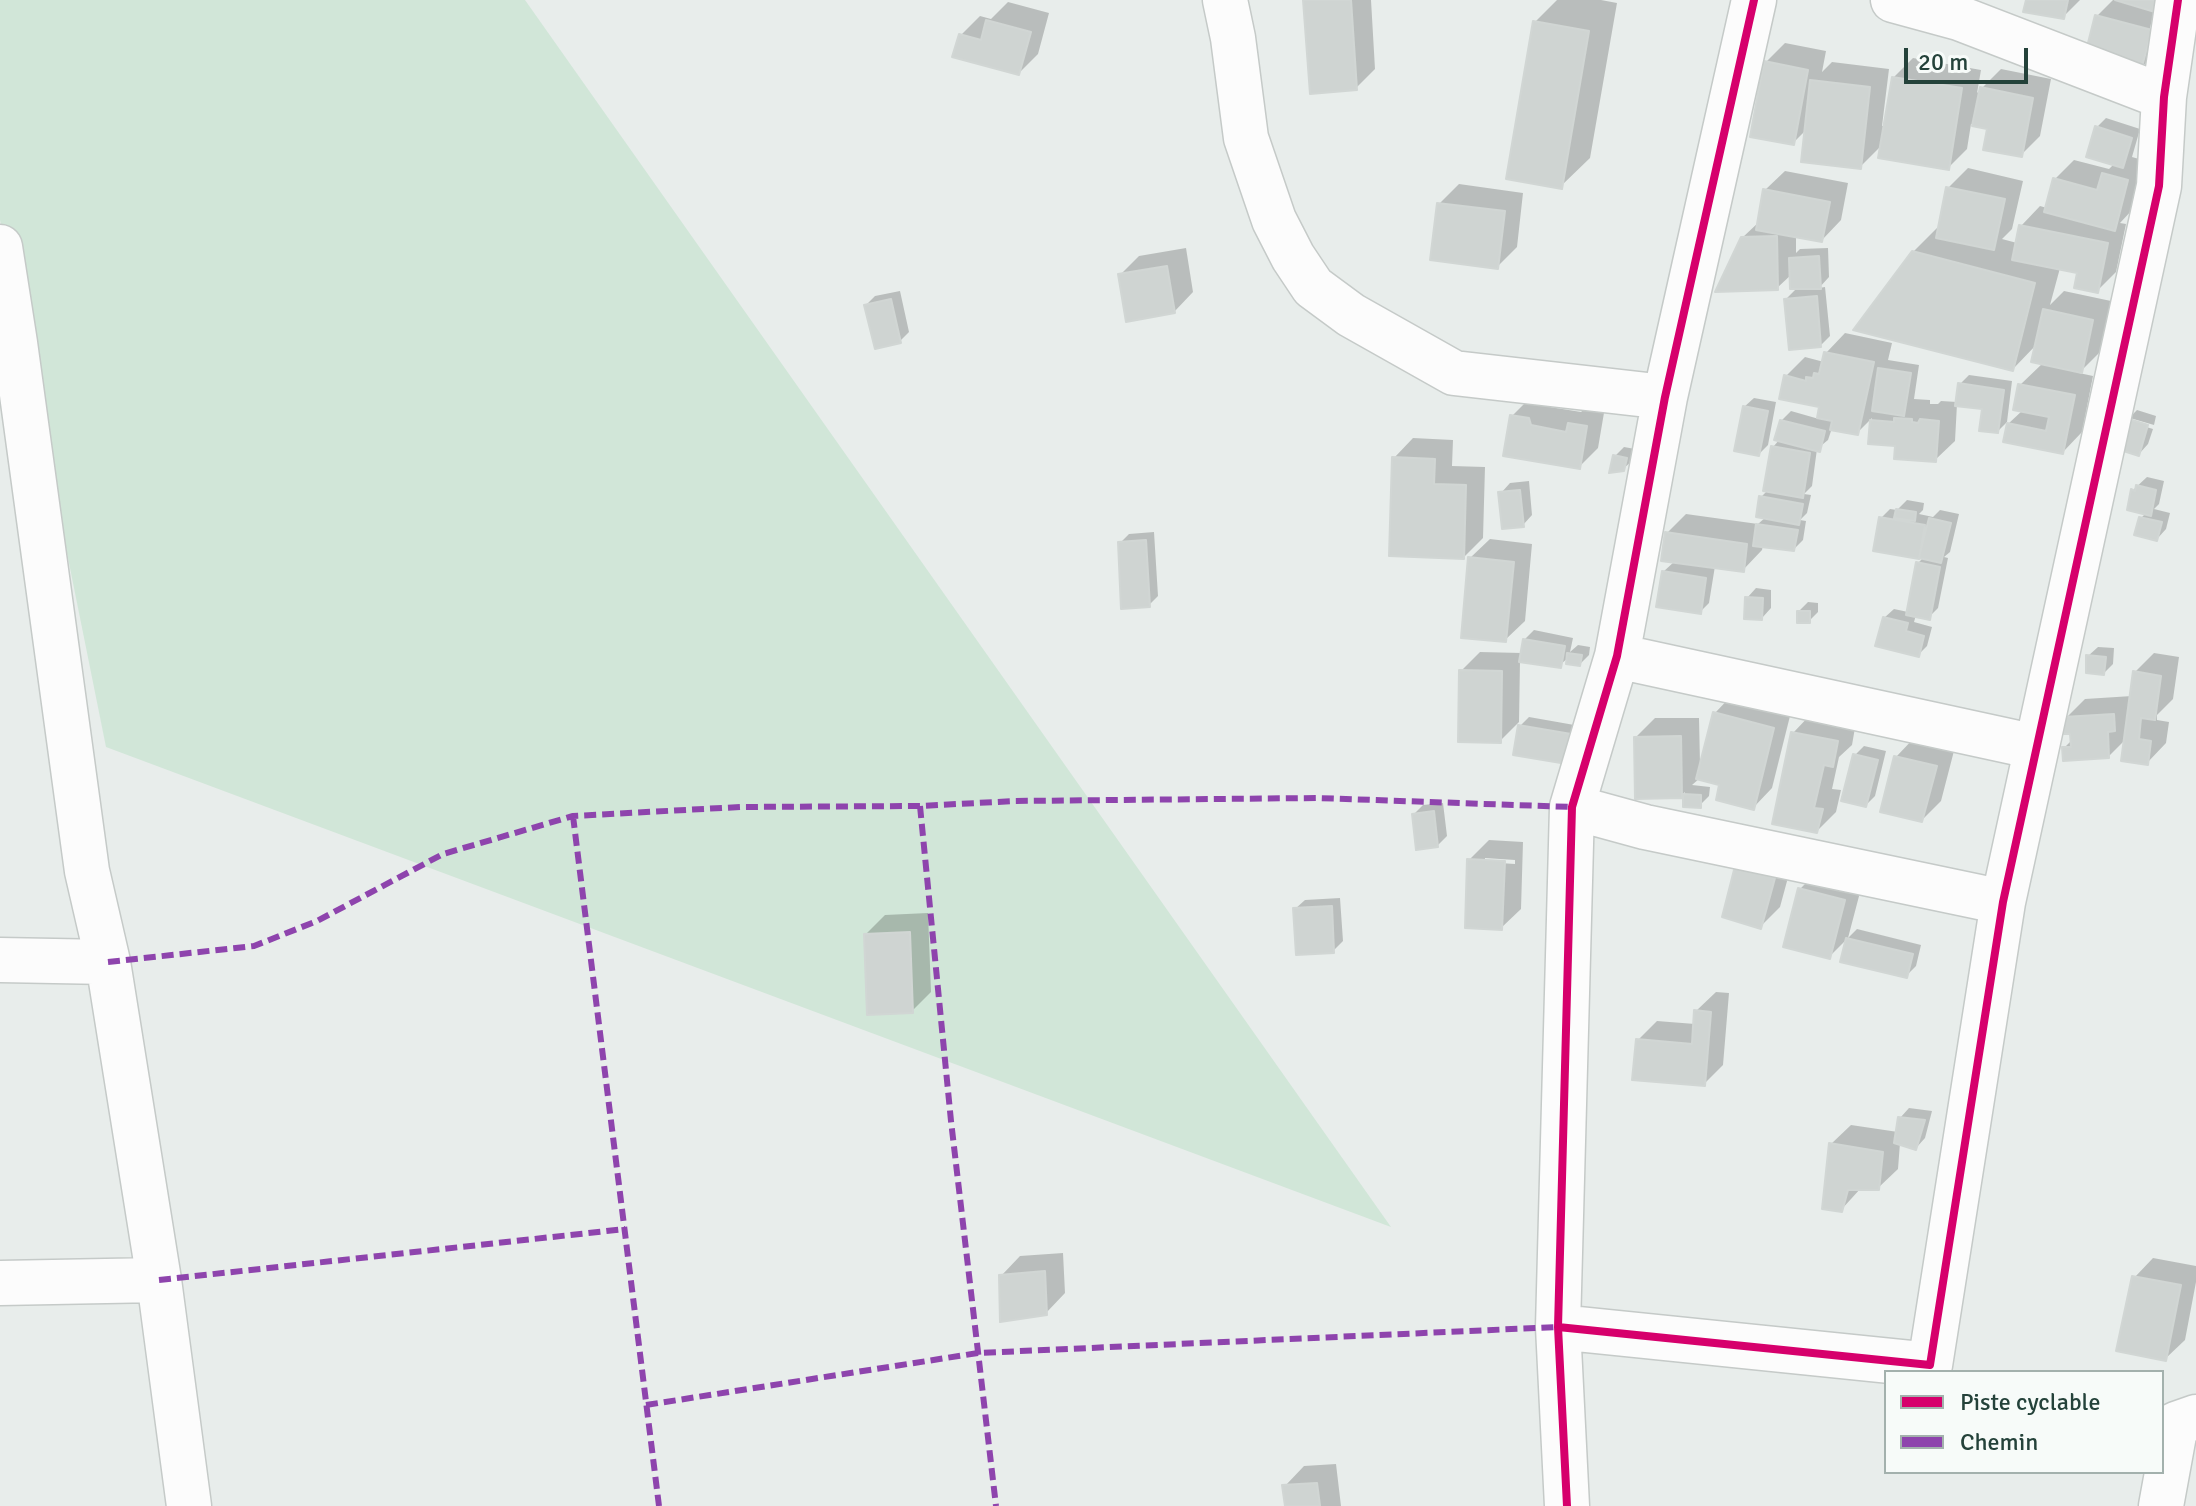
<!DOCTYPE html>
<style>
body{margin:0}
#map{position:relative;width:2196px;height:1506px;overflow:hidden;background:#e8edeb;font-family:Signika,sans-serif}
canvas{display:block}
.legend{position:absolute;left:1884px;top:1370px;width:280px;height:104px;box-sizing:border-box;background:#f7fbf9;border:2px solid #a3b1ad;margin:0;padding:10px 14px;list-style:none;font-size:24px;color:#24423a}
.legend li{display:flex;align-items:center;gap:16px;height:40px}
.legend b{width:40px;border:2px solid #a3b1ad}
.scale{position:absolute;left:1904px;top:48px;width:124px;height:36px;box-sizing:border-box;border:4px solid #24423a;border-top:0;padding-left:10px;font-size:24px;line-height:28px;white-space:nowrap;color:#24423a;-webkit-text-stroke:6px #f7fbf9;paint-order:stroke}
</style>
<div id="map">
<canvas width="2196" height="1506"></canvas>
<ul class="legend">
<li><b style="height:10px;background:#d6006c"></b>Piste cyclable</li>
<li><b style="height:10px;background:#8e44ad"></b>Chemin</li>
</ul>
<div class="scale">20 m</div>
</div>
<script>
const context = document.querySelector('canvas').getContext('2d');
context.lineJoin = 'round';
function fillPath(path, color) {
  context.fillStyle = color;
  context.fill(path, 'evenodd');
}
function stroke(path, color, width, dash) {
  context.strokeStyle = color;
  context.lineWidth = width;
  context.lineCap = dash ? 'butt' : 'round';
  context.setLineDash(dash || []);
  context.stroke(path);
}
fillPath(new Path2D(`
 M0 0H525L1391 1227 106 747 0 220Z`), '#d1e6d8');
fillPath(new Path2D(`
 M1305 0H1371L1375 69 1356 88Z
 M1557 0H1601L1617 3 1590 158 1561 186 1535 22Z
 M2028 0H2080L2063 17Z
 M2113 0H2163L2160 48 2141 68 2097 16ZM2152 20 2156 21 2149 48H2145Z
 M1008 2 1049 13 1038 54 1019 73 961 35 980 16 991 19Z
 M1785 43 1826 51 1822 72 1832 62 1889 69 1882 126H1886L1894 77 1913 58 1981 70 1977 93 2001 69 2051 79 2040 136 2021 155 1989 128 1971 124 1967 149 1948 168 1882 145 1860 167 1807 129 1793 143 1766 62Z
 M2106 118 2140 129 2132 157 2146 161 2133 209 2120 223 2126 224 2116 272 2097 291 2079 272 2060 268 2050 305 2064 291 2111 301 2100 352 2079 373 2093 376 2082 432 2063 452 2008 424 2023 410 2020 385 2043 363 2037 344 2013 369 1913 252 1940 225 1948 188 1968 168 2023 181 2012 229 2002 239 2017 243 2021 226 2040 206 2047 208 2055 179 2074 160 2109 169 2115 163 2097 127Z
 M1785 171 1848 183 1841 220 1822 240 1796 235V253L1800 249 1828 248 1829 277 1819 288 1825 287 1830 336 1821 345 1786 299 1798 287 1792 274 1777 288 1742 238 1760 221 1765 190Z
 M1459 184 1523 193 1517 247 1497 267 1439 204Z
 M1186 248 1193 292 1174 312 1120 275 1139 256Z
 M900 291 909 332 900 341 866 305 875 296Z
 M1845 333 1892 343 1888 360 1919 365 1914 399 1930 400V404H1938L1941 401 1957 402 1960 384 1969 375 2012 381 2007 422 1998 431 1984 408 1957 404 1955 441 1935 460 1897 444 1870 442 1872 418 1857 433 1832 428 1828 440 1817 449 1812 486 1804 494 1811 495 1807 513 1800 520 1806 521 1803 540 1794 549 1763 545 1762 550 1743 570 1715 566 1709 603 1700 612 1663 572 1675 561 1667 533 1686 514 1758 524 1766 517 1761 497 1768 490 1773 447 1780 439 1781 421 1791 411 1819 419 1822 406 1786 376 1805 357 1824 362 1826 353Z
 M1531 397 1548 400 1550 407 1581 412 1589 405 1605 407 1598 448 1579 467 1512 416Z
 M1754 398 1776 402 1768 445 1759 454 1744 407Z
 M2137 410 2156 416 2154 425 2130 418V422L2153 429 2148 444 2139 454 2128 419Z
 M1413 438 1453 440 1452 466 1485 467 1483 538 1464 557 1394 458Z
 M1624 447 1635 449 1633 460 1623 469 1615 456Z
 M2147 477 2164 481 2159 504 2154 509 2170 513 2166 529 2157 539 2141 518 2146 513 2133 490Z
 M1529 481 1532 515 1523 525 1501 493 1510 483Z
 M1907 500 1924 503 1923 510 1919 514 1933 517 1940 510 1959 514 1950 552 1944 557 1948 558 1938 608 1929 617 1916 615 1914 622 1932 627 1927 646 1918 655 1884 618 1894 609 1908 612 1918 563 1923 558 1875 549 1881 518 1890 509 1897 510Z
 M1154 532 1158 596 1149 605 1120 543 1129 534Z
 M1490 539 1532 544 1525 621 1505 640 1470 558Z
 M1756 588 1771 590V608L1762 618 1747 598Z
 M1808 602 1818 603V612L1809 621 1799 611Z
 M1534 630 1573 638 1570 652 1578 645 1590 647 1589 655 1580 664 1569 657 1560 665 1520 661 1519 722 1500 741 1461 671 1480 652 1522 653 1524 640Z
 M2098 647 2114 648 2113 664 2104 673 2088 656Z
 M2154 653 2179 657 2173 699 2157 715V720L2169 722 2166 743 2147 763 2126 739 2109 756 2064 748 2072 740 2066 718 2085 699 2132 696 2135 672Z
 M1734 693 1792 708 1772 788 1753 808 1722 784 1700 778 1692 785 1710 787 1709 796 1700 805H1685V792L1681 796 1636 737 1655 718H1699L1700 764 1715 713Z
 M1812 713 1856 722 1852 745 1839 757 1832 789 1841 790 1836 812 1817 831 1793 733Z
 M1529 717 1580 726 1575 752 1520 726Z
 M1915 737 1955 747 1941 801 1922 820 1896 757Z
 M1864 746 1886 751 1875 796 1866 805 1855 755Z
 M1443 803 1447 836 1437 846 1414 814 1423 805Z
 M1489 840 1523 842 1521 909 1501 928 1469 860ZM1485 858 1515 860V864L1485 862Z
 M1793 859 1780 907 1761 926 1737 868Z
 M1819 870 1863 881 1848 938 1857 929 1921 945 1916 966 1906 976 1847 939 1829 957 1800 889Z
 M1340 898 1343 941 1333 951 1295 909 1305 900Z
 M928 913 931 992 912 1011 866 934 885 915Z
 M1716 992 1729 993 1723 1065 1704 1084 1638 1040 1657 1021 1695 1024 1696 1011Z
 M1909 1108 1932 1111 1925 1138 1916 1148 1900 1143 1898 1169 1878 1188H1861L1841 1210 1831 1144 1851 1125 1898 1132 1900 1118Z
 M1063 1253 1065 1293 1046 1313 1001 1276 1020 1256Z
 M2153 1258 2196 1266V1282L2185 1340 2165 1359 2134 1278Z
 M1336 1464 1341 1506H1287L1285 1486 1304 1466Z`), '#0003');
const building = new Path2D(`
 M1303 0H1351L1357 90 1310 94Z
 M2026 0H2068L2064 19 2023 12Z
 M2115 0H2155V12Z
 M2095 15 2152 30 2141 70 2085 55Z
 M986 20 1031 32 1019 75 952 57 959 34 981 40Z
 M1533 21 1589 31 1562 189 1506 179Z
 M1764 61 1808 70 1794 145 1750 137Z
 M1892 77 1962 88 1949 170 1878 158Z
 M1810 80 1870 87 1861 169 1801 162Z
 M1980 87 2033 98 2022 157 1983 150 1987 129 1972 126Z
 M2095 126 2132 138 2123 168 2086 157Z
 M2102 173 2128 180 2115 231 2044 212 2053 178 2097 190Z
 M1946 187 2005 199 1994 250 1936 238Z
 M1763 189 1830 202 1822 242 1756 230Z
 M1437 203 1505 211 1498 269 1430 260Z
 M2019 225 2108 243 2098 293 2074 288 2077 273 2012 260Z
 M1777 236 1778 290 1715 292 1741 237Z
 M1912 251 2035 283 2013 371 1853 330Z
 M1819 256 1821 289H1790L1789 258Z
 M1167 266 1175 313 1126 322 1118 274Z
 M1817 296 1821 347 1789 350 1784 299Z
 M891 299 901 343 875 349 864 305Z
 M2043 309 2093 320 2082 373 2031 362Z
 M1824 352 1874 362 1858 435 1830 430 1832 421 1817 418 1819 407 1779 399 1784 375 1806 381V377L1813 378 1814 373 1819 374Z
 M1878 368 1911 373 1904 416 1872 411Z
 M1958 383 2004 390 1998 433 1979 431 1982 409 1955 406Z
 M2018 384 2075 395 2063 454 2003 442 2007 423 2046 431 2049 417 2013 410Z
 M1743 406 1768 411 1759 456 1734 451Z
 M1510 415 1529 418 1531 425 1566 432 1568 423 1587 426 1580 469 1503 456Z
 M1894 418 1912 419V422L1918 423 1920 419 1939 421 1936 462 1894 459 1895 446 1868 444 1870 420 1894 422Z
 M2126 418 2148 425 2139 456 2117 449Z
 M1780 420 1825 431 1820 452 1774 440Z
 M1771 446 1810 453 1803 498 1763 491Z
 M1613 455 1627 458 1624 471 1609 473Z
 M1392 457 1435 459 1434 484 1466 485 1464 559 1389 556Z
 M2136 485 2156 490 2151 516 2127 510 2131 489 2135 491Z
 M1520 490 1524 527 1502 529 1498 492Z
 M1759 496 1803 504 1799 525 1756 517Z
 M1896 509 1916 512 1915 521 1894 518Z
 M1879 517 1925 525 1919 559 1873 551Z
 M2139 517 2162 522 2157 541 2134 535Z
 M1929 518 1951 523 1941 563 1919 558Z
 M1756 524 1798 530 1794 551 1753 546Z
 M1665 532 1747 544 1744 572 1661 561Z
 M1146 540 1150 607 1121 609 1118 542Z
 M1468 557 1514 562 1506 642 1461 638Z
 M1916 562 1940 567 1930 620 1906 615Z
 M1662 571 1706 578 1701 614 1656 607Z
 M1745 597 1763 598 1762 620 1744 619Z
 M1797 611H1810V623H1797Z
 M1883 617 1908 623 1906 631 1924 636 1919 657 1875 646Z
 M1523 639 1565 646 1561 668 1519 662Z
 M1567 653 1582 655 1580 666 1566 664Z
 M2086 655 2106 657 2104 675 2086 673Z
 M1459 670 1502 671 1501 743 1458 742Z
 M2133 671 2161 676 2155 720 2141 718 2139 739 2151 741 2148 765 2121 761Z
 M1713 712 1774 728 1754 810 1716 800 1719 785 1696 779Z
 M2114 714 2115 731 2108 732 2109 758 2063 761 2062 747H2071L2070 734H2064V717Z
 M1518 725 1571 734 1567 764 1513 755Z
 M1791 732 1838 741 1833 767 1824 765 1814 808 1823 809 1817 833 1772 824Z
 M1681 736 1682 798 1635 799 1634 737Z
 M1853 754 1878 760 1866 807 1841 801Z
 M1894 756 1937 766 1922 822 1880 812Z
 M1683 794 1701 795V808L1683 807Z
 M1434 811 1438 847 1416 850 1412 814Z
 M1467 859 1505 861 1502 930 1465 928Z
 M1735 866 1775 878 1761 929 1722 917Z
 M1798 888 1845 900 1830 959 1783 947Z
 M1332 906 1334 953 1296 955 1293 908Z
 M910 932 913 1013 867 1015 864 934Z
 M1846 938 1913 954 1907 978 1840 962Z
 M1694 1010 1711 1012 1705 1086 1632 1080 1636 1039 1692 1044Z
 M1898 1117 1925 1120 1916 1150 1894 1143Z
 M1829 1143 1883 1152 1879 1190H1848L1842 1212 1822 1209Z
 M1045 1271 1047 1315 1000 1322 999 1275Z
 M2132 1276 2181 1285 2166 1361 2116 1351Z
 M1317 1483 1320 1506H1285L1282 1485Z`);
fillPath(building, '#cfd4d2');
stroke(building, '#d1d6d4', 2);
const minor = new Path2D(`
 M1225 0 1233 38 1246 138 1274 220 1293 257 1313 287 1351 315 1454 373 1665 397
 M1893 0 1959 18 2164 97
 M0 247 15 343 87 871 108 962 159 1280 189 1506
 M1617 656 2036 747
 M1572 807 1645 827 2003 902
 M0 960 108 962
 M0 1283 159 1280
 M1558 1327 1930 1365 2003 902 2159 186 2164 97 2178 0
 M1567 1506 1558 1327 1572 807 1617 656 1665 397 1754 0
 M2161 1506 2176 1424 2196 1417`);
stroke(minor, '#c5cac8', 47);
stroke(minor, '#fcfcfc', 44);
stroke(new Path2D(`
 M920 806 951 1121 996 1506
 M573 816 659 1506
 M108 962 254 946 317 921 443 854 573 816 740 807 920 806 1015 801 1317 798 1572 807
 M159 1280 625 1229
 M646 1405 978 1353 1558 1327`), '#8e44ad', 6, [12, 6]);
stroke(new Path2D(`
 M1558 1327 1930 1365 2003 902 2159 186 2164 97 2178 0
 M1567 1506 1558 1327 1572 807 1617 656 1665 397 1754 0`), '#d6006c', 8);
</script>
